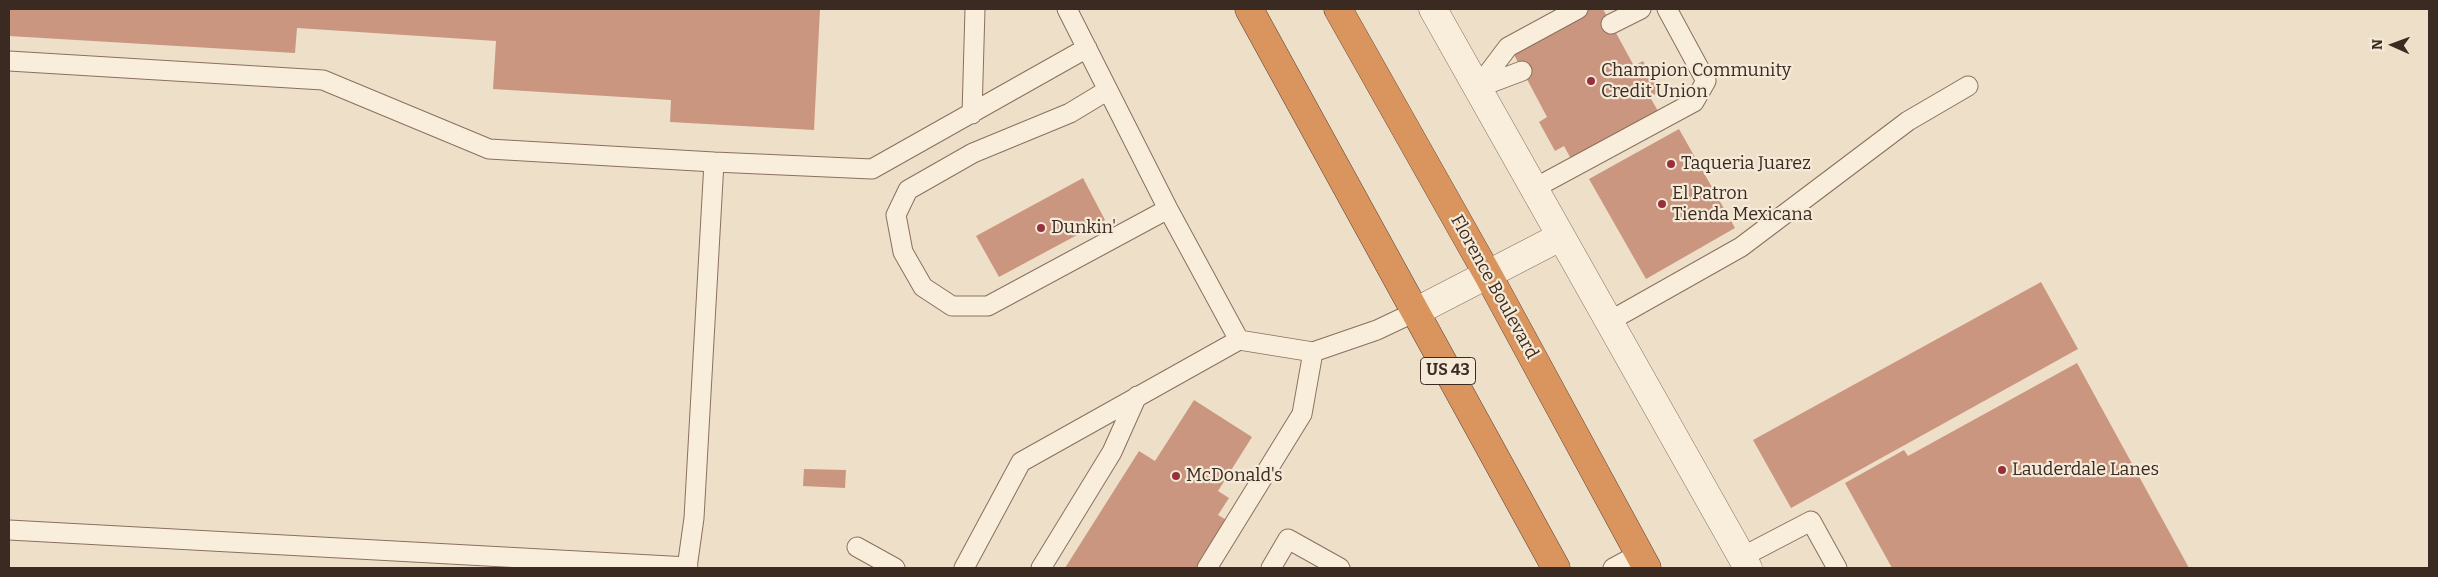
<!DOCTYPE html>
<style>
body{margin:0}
#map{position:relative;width:2438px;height:577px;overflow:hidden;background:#eedfc9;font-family:Bitter,serif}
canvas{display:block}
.frame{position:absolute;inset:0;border:10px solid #3b2a21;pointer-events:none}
.north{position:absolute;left:2368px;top:20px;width:50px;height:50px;-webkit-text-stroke:4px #f5ead8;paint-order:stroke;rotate:272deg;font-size:14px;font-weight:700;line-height:20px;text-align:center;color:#3b2a21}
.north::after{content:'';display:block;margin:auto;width:18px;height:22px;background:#3b2a21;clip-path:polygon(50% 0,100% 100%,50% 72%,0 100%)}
</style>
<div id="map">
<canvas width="2438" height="577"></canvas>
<div class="frame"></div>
<div class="north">N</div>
</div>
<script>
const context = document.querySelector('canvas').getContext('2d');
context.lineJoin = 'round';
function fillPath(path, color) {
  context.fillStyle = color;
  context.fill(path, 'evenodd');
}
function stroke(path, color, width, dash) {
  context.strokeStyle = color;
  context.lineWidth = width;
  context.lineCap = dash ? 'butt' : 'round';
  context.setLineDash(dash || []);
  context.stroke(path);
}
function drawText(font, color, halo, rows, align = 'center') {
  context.font = font + ' Bitter,serif';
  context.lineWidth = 4.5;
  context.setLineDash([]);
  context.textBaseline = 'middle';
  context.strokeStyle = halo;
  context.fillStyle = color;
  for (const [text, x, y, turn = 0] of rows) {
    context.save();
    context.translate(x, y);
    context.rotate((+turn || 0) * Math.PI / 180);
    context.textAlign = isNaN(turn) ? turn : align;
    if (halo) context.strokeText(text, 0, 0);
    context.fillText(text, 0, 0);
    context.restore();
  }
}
fillPath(new Path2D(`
 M9 9H820L814 130 670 122 671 100 493 89 496 41 297 28 295 53 9 36Z
 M1589 9H1603L1634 66 1643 61 1659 92 1650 97 1658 111 1571 159 1564 146 1555 151 1539 122 1547 117 1512 51Z
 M1679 129 1735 228 1646 279 1589 179Z
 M1083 178 1105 220 999 277 976 236Z
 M2041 282 2078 349 1791 508 1753 440Z
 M2077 363 2189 568H1892L1845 483 1904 450 1908 456Z
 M1194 400 1252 437 1218 491 1229 498 1218 515 1230 522 1201 568H1065L1139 451 1155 461Z
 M804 469 846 470 845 488 803 486Z`), '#cb9680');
const lane = new Path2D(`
 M1067 9 1168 209 1239 340 1313 352 1377 330 1415 312
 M1611 24 1641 9
 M9 61 323 80 489 149 714 162
 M1477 88 1508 47 1578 9
 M1477 88 1522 71
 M1108 90 1070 113 973 153 908 190 896 215 903 252 923 287 952 306H988L1168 209
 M972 114 975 9
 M1533 189 1694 102 1706 81 1667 9
 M1608 322 1741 247 1908 121 1968 86
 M9 530 688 567
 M857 547 895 568
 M1742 557 1811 521 1837 568
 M687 568 694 518 714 162 872 169 1087 48
 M964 568 1021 462 1239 340
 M1041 568 1112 452 1137 396
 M1207 568 1302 414 1313 352
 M1271 568 1288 539 1340 568
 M1613 568 1639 554`);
const street = new Path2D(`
 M1433 9 1748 568
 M1415 312 1560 237`);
const highway = new Path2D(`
 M1249 9 1556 568
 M1338 9 1488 275 1647 568`);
stroke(lane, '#8a705e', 21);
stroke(street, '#8a705e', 29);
stroke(highway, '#583f31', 29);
stroke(lane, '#f9eddc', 19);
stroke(street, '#f9eddc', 28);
stroke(highway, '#da945d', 28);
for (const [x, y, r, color] of [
 [1591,81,5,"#982f3c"],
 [1671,164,5,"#982f3c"],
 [1662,204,5,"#982f3c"],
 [1041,228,5,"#982f3c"],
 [2002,470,5,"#982f3c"],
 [1176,476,5,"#982f3c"]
]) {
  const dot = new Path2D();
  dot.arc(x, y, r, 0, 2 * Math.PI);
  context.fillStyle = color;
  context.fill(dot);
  stroke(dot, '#f5ead8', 2);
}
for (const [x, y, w] of [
 [1448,371,55]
]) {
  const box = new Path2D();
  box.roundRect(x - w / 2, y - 13.5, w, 27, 4);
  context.fillStyle = '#f5ead8';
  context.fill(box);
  stroke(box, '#3b2a21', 1);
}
drawText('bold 16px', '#3b2a21', null, [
 ["US 43",1448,371]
]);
drawText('18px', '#3b2a21', '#f5ead8', [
 ["Champion Community",1601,71],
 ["Credit Union",1601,92],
 ["Taqueria Juarez",1681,164],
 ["El Patron",1672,194],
 ["Tienda Mexicana",1672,215],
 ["Dunkin'",1051,228],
 ["Lauderdale Lanes",2012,470],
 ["McDonald's",1186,476]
], 'left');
drawText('18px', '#3b2a21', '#f5ead8', [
 ["Florence Boulevard",1494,287,61]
]);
</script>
